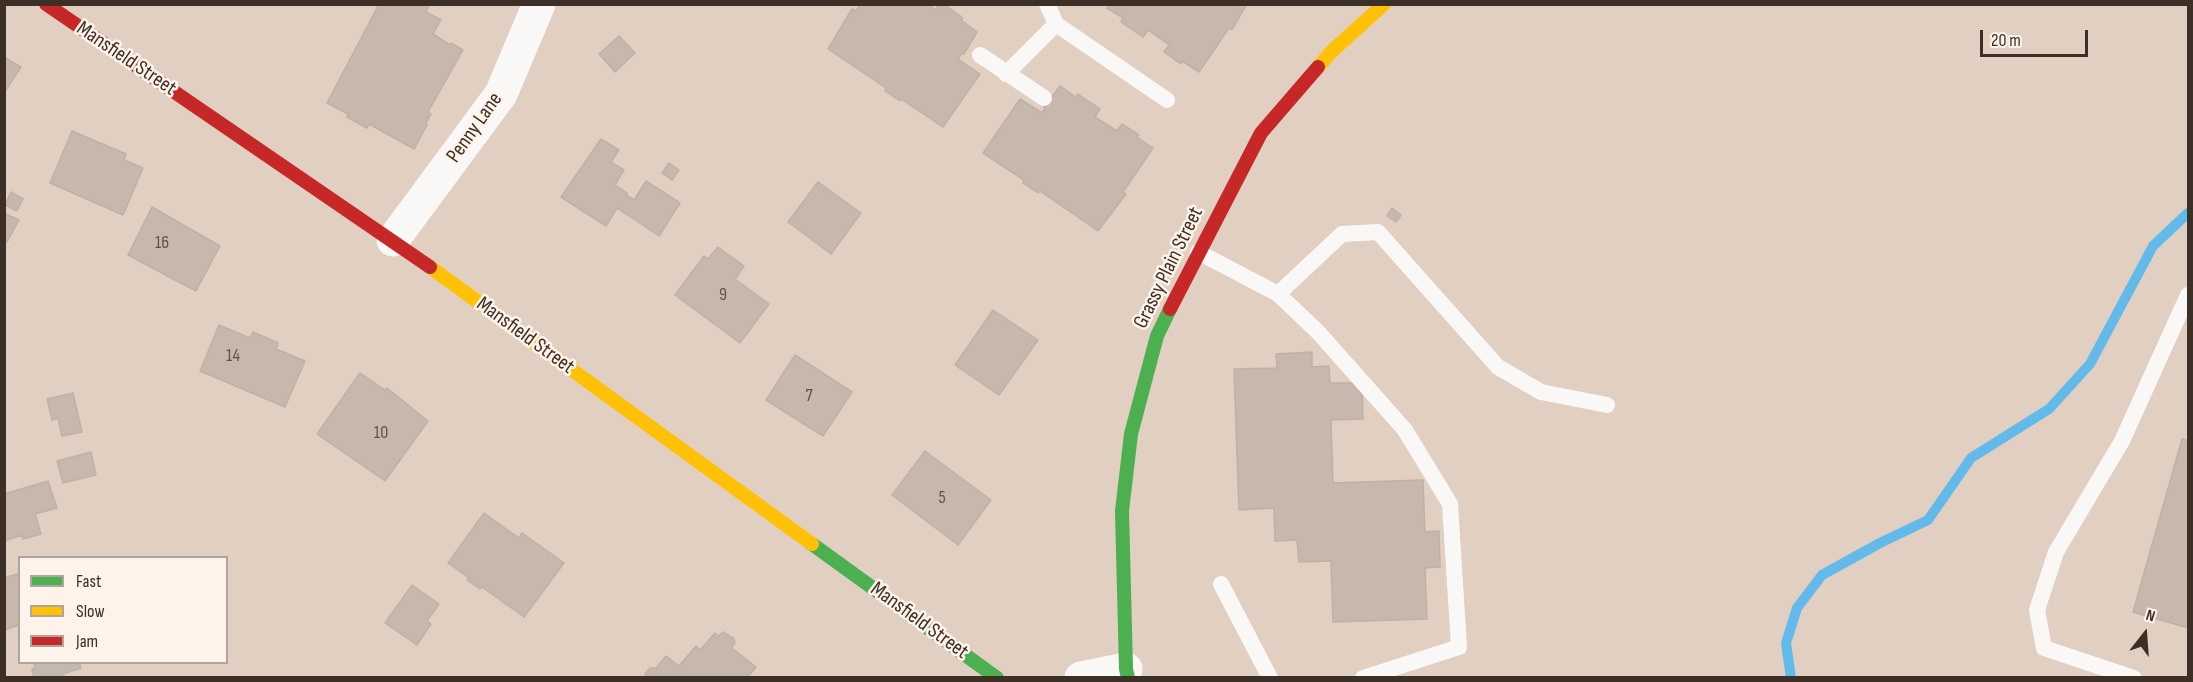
<!DOCTYPE html>
<style>
body{margin:0}
#map{position:relative;width:2193px;height:682px;overflow:hidden;background:#e1cfc1;font-family:"Sofia Sans Condensed",sans-serif}
canvas{display:block}
.frame{position:absolute;inset:0;border:6px solid #3c2f25;pointer-events:none}
.legend{position:absolute;left:18px;top:556px;width:210px;height:108px;box-sizing:border-box;background:#fef3eb;border:2px solid #b0a59c;margin:0;padding:8px 10px;list-style:none;font-size:18px;color:#3c2f25}
.legend li{display:flex;align-items:center;gap:12px;height:30px}
.legend b{width:30px;border:2px solid #b0a59c}
.north{position:absolute;left:2115px;top:604px;width:60px;height:60px;-webkit-text-stroke:4px #fef3eb;paint-order:stroke;rotate:17deg;font-size:16px;font-weight:700;line-height:24px;text-align:center;color:#3c2f25}
.north::after{content:'';display:block;margin:auto;width:21px;height:27px;background:#3c2f25;clip-path:polygon(50% 0,100% 100%,50% 72%,0 100%)}
.scale{position:absolute;left:1980px;top:30px;width:108px;height:27px;box-sizing:border-box;border:3px solid #3c2f25;border-top:0;padding-left:8px;font-size:18px;line-height:21px;white-space:nowrap;color:#3c2f25;-webkit-text-stroke:4px #fef3eb;paint-order:stroke}
</style>
<div id="map">
<canvas width="2193" height="682"></canvas>
<div class="frame"></div>
<ul class="legend">
<li><b style="height:8px;background:#4caf50"></b>Fast</li>
<li><b style="height:8px;background:#ffc107"></b>Slow</li>
<li><b style="height:8px;background:#c62828"></b>Jam</li>
</ul>
<div class="north">N</div>
<div class="scale">20 m</div>
</div>
<script>
const context = document.querySelector('canvas').getContext('2d');
context.lineJoin = 'round';
function stroke(path, color, width, dash) {
  context.strokeStyle = color;
  context.lineWidth = width;
  context.lineCap = dash ? 'butt' : 'round';
  context.setLineDash(dash || []);
  context.stroke(path);
}
function fillPath(path, color) {
  context.fillStyle = color;
  context.fill(path, 'evenodd');
}
function drawText(font, color, halo, rows, align = 'center') {
  context.font = font + ' "Sofia Sans Condensed",sans-serif';
  context.lineWidth = 5;
  context.setLineDash([]);
  context.textBaseline = 'middle';
  context.strokeStyle = halo;
  context.fillStyle = color;
  for (const [text, x, y, turn = 0] of rows) {
    context.save();
    context.translate(x, y);
    context.rotate((+turn || 0) * Math.PI / 180);
    context.textAlign = isNaN(turn) ? turn : align;
    if (halo) context.strokeText(text, 0, 0);
    context.fillText(text, 0, 0);
    context.restore();
  }
}
stroke(new Path2D(`
 M1791 678 1786 643 1797 608 1822 575 1880 543 1928 520 1971 458 2049 409 2090 364 2153 246 2188 213`), '#62baea', 10);
const building = new Path2D(`
 M379 4H430L426 12 441 20 433 34 450 45 451 43 463 50 428 112 431 114 426 124 427 125 414 149 369 124 367 128 347 117 348 114 327 103Z
 M860 4H928L936 10 939 4H944L963 18 961 20 977 32 964 54 962 53 958 59 980 74 943 127 901 99 900 101 885 91 886 88 828 49 852 9 856 11Z
 M1109 4H1247L1232 30 1229 28 1199 72 1182 61 1181 64 1164 52 1169 45 1148 30 1143 37 1121 22 1123 18 1107 8Z
 M619 36 635 53 615 72 599 54Z
 M4 57 21 67 4 93Z
 M1060 86 1076 97 1078 94 1100 109 1095 117 1117 131 1122 124 1139 135 1137 137 1153 148 1123 192 1126 194 1098 231 1040 191 1038 193 1023 183 1024 180 983 153 1020 99 1042 113 1045 108 1044 107Z
 M72 131 126 154 124 160 143 168 123 215 50 183Z
 M601 139 619 150 611 162 624 170 615 185 627 193 626 195 634 200 646 181 680 203 659 236 617 208 606 226 561 197Z
 M669 163 679 170 672 180 662 173Z
 M818 182 861 213 831 254 788 222Z
 M11 192 23 199 17 211 5 205Z
 M152 207 220 246 196 291 128 255Z
 M1392 208 1401 215 1396 222 1387 216Z
 M4 213 19 220 7 242 4 241Z
 M718 247 744 266 735 279 769 304 740 343 675 295 704 256 708 259Z
 M993 310 1038 340 999 395 955 365Z
 M219 325 250 338 253 332 278 343 276 349 305 361 285 407 200 371Z
 M1312 352V367L1329 366 1330 383H1362L1363 419 1331 420 1333 483 1423 480 1425 532 1439 531 1440 567 1425 568 1427 619 1333 622 1331 561 1299 562 1297 540 1275 541 1274 508 1239 510 1234 369 1277 368 1276 354Z
 M795 355 852 392 823 436 766 400Z
 M360 373 385 390 387 388 428 421 385 481 317 434Z
 M73 393 82 432 62 436 58 418 52 420 47 399Z
 M2182 439 2188 441V628L2133 612Z
 M925 451 991 500 958 545 892 495Z
 M91 452 96 475 63 483 57 461Z
 M48 481 57 508 35 514 41 534 23 539 22 535 4 541V494Z
 M484 513 519 538 522 533 564 563 524 617 482 587 480 589 467 580 469 578 448 563Z
 M20 573V625L4 630V578Z
 M412 585 439 604 427 621 431 624 417 645 385 623Z
 M723 632 733 638 735 642 732 648 756 667 747 678H646L645 674 650 668H656L666 656 679 666 696 646 700 650 715 633 719 636Z
 M34 662H79L81 668 63 674 64 678H34L32 669 35 668Z`);
fillPath(building, '#c6b8ad');
stroke(building, '#bfb1a7', 1.5);
stroke(new Path2D(`
 M1047 4 1056 24 1167 100
 M980 55 1044 98
 M1006 74 1056 24
 M1198 252 1278 294 1318 332 1405 430 1450 504 1459 647 1363 678
 M1278 294 1342 234 1378 232 1498 367 1541 392 1607 405
 M1221 584 1270 678
 M2134 678 2044 648 2037 610 2056 552 2122 441 2188 295`), '#faf8f6', 16);
stroke(new Path2D(`
 M393 240 501 94 539 4
 M1081 678 1126 669`), '#faf8f6', 33);
stroke(new Path2D(`
 M812 544 997 678
 M1128 678 1126 669 1122 511 1131 434 1157 336 1170 309`), '#4caf50', 14);
stroke(new Path2D(`
 M1318 67 1331 52 1384 4
 M430 267 812 544`), '#ffc107', 14);
stroke(new Path2D(`
 M46 4 430 267
 M1170 309 1261 133 1318 67`), '#c62828', 14);
drawText('18px', '#605348', null, [
 ["16",162,243],
 ["9",723,295],
 ["14",233,356],
 ["7",809,396],
 ["10",381,433],
 ["5",942,498]
]);
drawText('21px', '#3c2f25', '#fef3eb', [
 ["Mansfield Street",126,59,34],
 ["Penny Lane",475,128,-55],
 ["Grassy Plain Street",1169,268,-64],
 ["Mansfield Street",525,336,36],
 ["Mansfield Street",919,621,36]
]);
</script>
